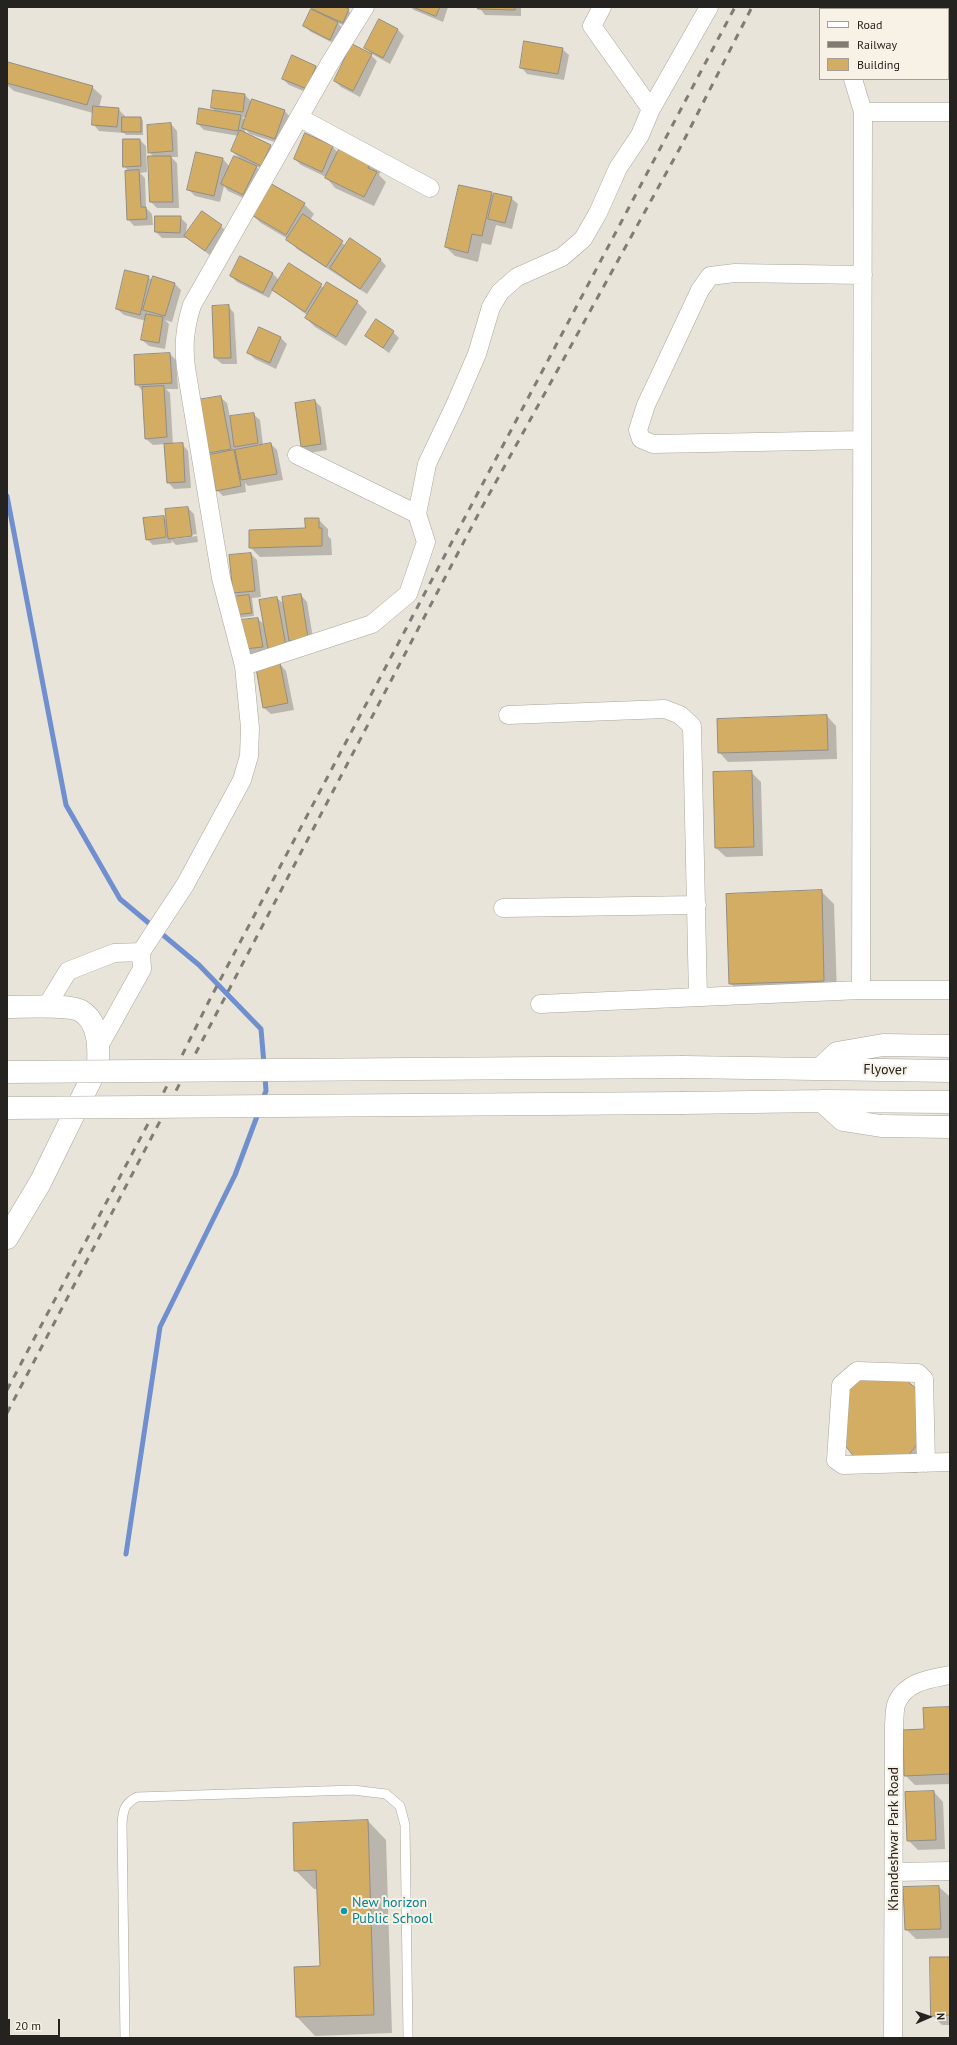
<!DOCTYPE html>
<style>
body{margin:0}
#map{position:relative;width:957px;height:2045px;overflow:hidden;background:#e9e4d9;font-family:"PT Sans",sans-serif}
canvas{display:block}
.frame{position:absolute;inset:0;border:8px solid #25231f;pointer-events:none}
.legend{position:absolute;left:819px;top:8px;width:130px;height:72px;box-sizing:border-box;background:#f7f1e6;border:1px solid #a39f96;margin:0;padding:5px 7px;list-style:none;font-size:12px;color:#25231f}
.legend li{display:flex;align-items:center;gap:8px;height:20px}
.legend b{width:20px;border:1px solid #a39f96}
.north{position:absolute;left:909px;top:1997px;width:40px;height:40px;-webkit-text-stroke:3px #f7f1e6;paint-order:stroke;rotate:88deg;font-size:11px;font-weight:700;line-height:16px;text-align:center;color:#25231f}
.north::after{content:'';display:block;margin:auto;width:14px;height:18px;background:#25231f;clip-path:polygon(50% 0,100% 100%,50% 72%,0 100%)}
.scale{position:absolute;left:8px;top:2019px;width:52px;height:18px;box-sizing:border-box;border:2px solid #25231f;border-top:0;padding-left:5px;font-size:12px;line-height:14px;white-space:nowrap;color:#25231f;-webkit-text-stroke:3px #f7f1e6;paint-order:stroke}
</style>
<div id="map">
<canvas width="957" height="2045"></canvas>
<div class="frame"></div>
<ul class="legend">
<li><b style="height:5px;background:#fff"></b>Road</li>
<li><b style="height:5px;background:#807c75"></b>Railway</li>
<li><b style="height:11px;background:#d3ad63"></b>Building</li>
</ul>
<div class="north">N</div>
<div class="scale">20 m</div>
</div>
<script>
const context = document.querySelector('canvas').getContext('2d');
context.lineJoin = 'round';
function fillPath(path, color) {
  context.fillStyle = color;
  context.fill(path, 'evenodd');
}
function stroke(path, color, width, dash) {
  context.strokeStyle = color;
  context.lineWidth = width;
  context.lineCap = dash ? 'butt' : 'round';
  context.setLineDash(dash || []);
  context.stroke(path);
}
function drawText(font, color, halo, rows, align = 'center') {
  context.font = font + ' "PT Sans",sans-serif';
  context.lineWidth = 4;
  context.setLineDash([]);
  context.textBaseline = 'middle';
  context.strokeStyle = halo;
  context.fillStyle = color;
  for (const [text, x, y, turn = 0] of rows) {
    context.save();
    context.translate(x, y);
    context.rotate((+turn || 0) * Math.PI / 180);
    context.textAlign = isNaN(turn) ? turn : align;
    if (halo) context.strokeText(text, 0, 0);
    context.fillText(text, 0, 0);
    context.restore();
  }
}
fillPath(new Path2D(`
 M314 7H343L355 16 350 28 338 23 344 30 337 45 311 32 304 26 318 13 313 9Z
 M410 7H448L443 22 414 10Z
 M479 7H521V16L485 15Z
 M398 30 404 36 390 64 372 54 366 48Z
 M562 49 569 55 564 80 527 74 521 67Z
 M371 55 377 61 360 97 341 87 335 81Z
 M292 57 316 67 322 73 313 95 289 85 283 79Z
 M9 64 92 87 102 96 99 108 118 109 125 116V118H141L143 121V135H126L124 133 99 131 93 124V113L14 91 7 85Z
 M245 95 252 102 284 110 290 117 281 144 250 134 245 129V133L270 146 276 152 267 171 255 166 263 173 250 201 228 191 224 186 220 202 195 196 188 189 197 153 223 159 230 167 240 159 232 151 239 136 204 130 198 124 216 112 212 108ZM242 117 247 118 246 121Z
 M171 124 177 131 178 157H171L177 163 179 208H157L151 202 149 157H154L149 152Z
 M305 135 333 147 338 153 371 161 381 171 379 175 386 182 374 206 335 188 326 177 301 165 295 159Z
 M140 140 146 146 147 172 140 173 145 178 146 208 152 214 153 225 134 226 128 219 129 172 124 166Z
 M492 193 494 196 511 198 518 204 512 229 496 225 491 245 482 243 478 262 455 256 446 247Z
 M304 204 314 214 310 220 346 246 380 259 386 266 367 294 297 249 288 239 261 223 251 214Z
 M202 212 228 232 211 256 186 237V238H162L156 232 180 217 187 224 186 235Z
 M289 264 324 288 357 302 367 312 346 346 315 327 306 318 307 315 273 290 269 298 237 282 231 276 272 273 279 280Z
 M148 277 153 281 154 277 175 284 181 290 172 322 165 320 169 324 165 349 149 346 142 340 146 321 124 315 117 309Z
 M228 306 234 313 237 364H222L215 358Z
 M260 328 281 338 287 344 276 369 255 359 249 353Z
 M393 332 399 338 389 353 366 336Z
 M170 354 176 360 178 389H166L170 393 173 445 182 444 188 451 191 488 174 489 168 482 165 444 153 445 146 439 143 391 136 384Z
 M220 397 227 403 230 417 253 414 260 420 263 445 271 444 277 450 283 480 248 486 245 483 246 492 223 496 217 490 211 455 209 453Z
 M315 401 321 407 327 450 309 453 302 446Z
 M188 508 194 514 198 542 176 545 171 540 172 543 153 545 147 539 163 517 167 521ZM197 534V536L173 539V537Z
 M318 519 328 529V536L331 539 332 555 260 557 250 547 306 529Z
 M251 554 257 560 261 597 252 598 254 616 237 618 239 598 234 593Z
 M301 595 307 602 314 644 296 646 290 640 292 652 275 655 268 648V653L251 655 245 649 258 619 265 625 260 601 277 598 285 605Z
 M280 664 286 671 294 710 271 714 264 708Z
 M827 716 836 726 837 759 728 762 719 752Z
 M751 772 761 782 763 856 726 857 716 848Z
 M821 891 834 904 837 993 743 996 730 983Z
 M918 1391 930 1456 917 1473H871Z
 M950 1708V1784L915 1785 905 1775 925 1730Z
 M934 1792 943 1802 945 1849 918 1850 908 1840Z
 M368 1821 386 1840 392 2033 315 2036 297 2017 321 1967 318 1889H314L295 1870Z
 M939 1887 949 1896 950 1938 916 1939 906 1929 904 1888Z
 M950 1958V2025H942L932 2015Z`), '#0003');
stroke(new Path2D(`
 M7 496 66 805 120 899 199 965 261 1029 264 1064
 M262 1101 266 1091 265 1076
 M126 1554 160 1327 235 1175 259 1111`), '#708fcf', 5);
const building = new Path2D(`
 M313 7H345L349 9 343 23 312 9Z
 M413 7H440L436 16Z
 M478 7H515V10L478 9Z
 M311 9 338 22 330 40 303 26Z
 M379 19 398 29 383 58 364 48Z
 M524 41 563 48 558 74 520 68Z
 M352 44 372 54 353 91 334 81Z
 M292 55 316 66 307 89 282 79Z
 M8 62 93 86 87 105 7 83Z
 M213 90 245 94 243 112 211 108Z
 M252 99 285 110 275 139 242 128Z
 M93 106 119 108 117 127 92 125Z
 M199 108 241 115 238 131 197 124Z
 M122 117H141V132H122Z
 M171 123 173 151 148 153 147 125Z
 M240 130 271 145 261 166 231 151Z
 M305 133 333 146 322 172 294 159Z
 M123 139H140L141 166 123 167Z
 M341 145 372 160 368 168 377 172 364 197 325 178Z
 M196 152 223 158 214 196 187 190Z
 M148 156H171L173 202H150Z
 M234 156 257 166 243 195 221 184Z
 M139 170 141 207H146L147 219 127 220 125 171Z
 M268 182 305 203 286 235 250 214Z
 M459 185 492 192 482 236 472 234 468 253 445 247Z
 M494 193 512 197 505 223 488 219Z
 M202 211 222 225 205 251 184 236Z
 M303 214 343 241 326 267 286 240Z
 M155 216H181L180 233 155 232Z
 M350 238 381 259 360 289 330 268Z
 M240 256 273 273 263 293 230 276Z
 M289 263 322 284 305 312 272 290Z
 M125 270 149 276 140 315 116 309Z
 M153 276 175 283 165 316 143 310Z
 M327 282 358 301 336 337 305 318Z
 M229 305 231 358H214L212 306Z
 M146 314 163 317 159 343 141 340Z
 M376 319 394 331 383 348 365 336Z
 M259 327 281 337 270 363 247 353Z
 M170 353 172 383 135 385 134 355Z
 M164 386 167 437 145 439 142 387Z
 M221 396 231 449 208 453 197 400Z
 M315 400 321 444 301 447 295 403Z
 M254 413 258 443 234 447 230 416Z
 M183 443 185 482 167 483 164 444Z
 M271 443 277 474 241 480 235 450Z
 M234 450 241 486 216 491 209 455Z
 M188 507 192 536 168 539 165 509Z
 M164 516 166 537 146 540 143 518Z
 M305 518H319V528H322V546L249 548V530L305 528Z
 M251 553 255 591 233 593 229 555Z
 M301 594 308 638 289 641 282 597Z
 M249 595 252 613 234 615 231 597Z
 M277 597 286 646 268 649 259 600Z
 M258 618 263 647 244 649 240 620Z
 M280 663 288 703 263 708 256 668Z
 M827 715 828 750 718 753 717 719Z
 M752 771 754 847 715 848 713 772Z
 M822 890 824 981 729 984 726 894Z
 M900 1375 918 1390V1443L904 1461H857L845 1445 843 1393 857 1376Z
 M950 1707V1774L904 1776 903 1730 924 1729 923 1708Z
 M934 1791 936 1840 907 1841 905 1792Z
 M368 1820 374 2015 296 2017 294 1967 320 1966 316 1870 294 1871 293 1823Z
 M939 1886 941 1929 905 1930 903 1887Z
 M930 1957H950V2015L931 2016Z`);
fillPath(building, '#d3ad63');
stroke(building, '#928d83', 1);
const lane = new Path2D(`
 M125 2038 122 1824C123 1810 124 1804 137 1797L353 1790 386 1794 400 1806 405 1825 408 2038`);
const street = new Path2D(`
 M602 7 592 26 651 109
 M854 9V7
 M877 9 881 7
 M853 79 863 112
 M950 112H863L861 990H950
 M300 118 430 188
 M862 440 653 444 641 439 638 430 646 405 700 290 710 276 735 273 863 275
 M297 455 417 514
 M244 666 372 624 408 594 426 542 417 514 427 464 455 405 477 354 491 307 500 292 517 277 562 257 583 239 598 213 618 168 640 135 651 109 709 7
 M508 715 665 709 680 715 692 726 698 997
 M503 908 697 905
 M540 1004 861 990
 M46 1007 68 971 114 953 141 952
 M99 1046 142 969 141 952 185 885 242 780 249 756 250 728 244 666 221 578 186 368C183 345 185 327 192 305L330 63 365 7
 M926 1463 924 1379 918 1373 857 1371 841 1385 836 1460 843 1465 950 1462
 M894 1872 950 1871
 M893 2038 894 1724C895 1717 894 1708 897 1702 907 1681 930 1679 950 1675`);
const secondary = new Path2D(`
 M7 1007C23 1007 69 1004 81 1011 99 1022 99 1047 98 1065L40 1183 7 1238`);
const highway = new Path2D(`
 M683 1067 950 1071
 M820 1069 837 1053 883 1045 950 1046
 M822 1101 843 1120 881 1126 950 1127
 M683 1103 822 1101 950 1102`);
stroke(lane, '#aaa59b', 10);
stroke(street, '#aaa59b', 19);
stroke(secondary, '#aaa59b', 23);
stroke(highway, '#aaa59b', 23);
stroke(lane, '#fff', 9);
stroke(street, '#fff', 18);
stroke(secondary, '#fff', 22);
stroke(highway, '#fff', 22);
stroke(new Path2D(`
 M7 1390 150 1120 209 1001 735 7
 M7 1413 481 509 680 148 752 7`), '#807c75', 3, [7, 7]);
const highwayBridge = new Path2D(`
 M7 1072 683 1067
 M7 1108 683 1103`);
stroke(highwayBridge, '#aaa59b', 23, []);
stroke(highwayBridge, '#fff', 22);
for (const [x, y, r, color] of [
 [344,1911,4,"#0f9aa8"]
]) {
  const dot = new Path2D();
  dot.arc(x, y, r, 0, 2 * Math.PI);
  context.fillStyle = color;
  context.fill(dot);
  stroke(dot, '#f7f1e6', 1.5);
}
drawText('14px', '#25231f', '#f7f1e6', [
 ["Flyover",885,1070,1],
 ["Khandeshwar Park Road",894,1839,-90]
]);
drawText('14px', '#0d838f', '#f7f1e6', [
 ["New horizon",352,1903],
 ["Public School",352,1919]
], 'left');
</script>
